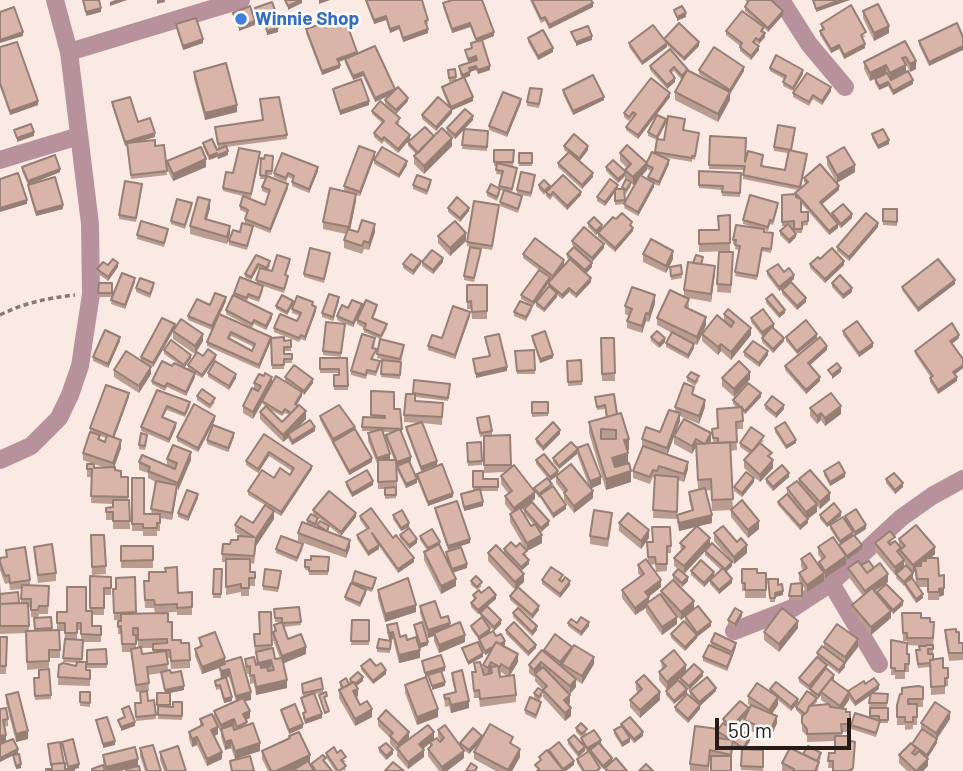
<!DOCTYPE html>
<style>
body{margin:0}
#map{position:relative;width:963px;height:771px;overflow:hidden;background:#fbeae4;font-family:Barlow,sans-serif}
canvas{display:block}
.scale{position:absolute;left:715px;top:718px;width:136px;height:32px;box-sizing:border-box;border:4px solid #251b17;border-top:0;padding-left:9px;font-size:21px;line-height:24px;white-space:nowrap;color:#251b17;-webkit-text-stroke:5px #fbfbfb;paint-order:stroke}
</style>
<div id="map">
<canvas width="963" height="771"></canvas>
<div class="scale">50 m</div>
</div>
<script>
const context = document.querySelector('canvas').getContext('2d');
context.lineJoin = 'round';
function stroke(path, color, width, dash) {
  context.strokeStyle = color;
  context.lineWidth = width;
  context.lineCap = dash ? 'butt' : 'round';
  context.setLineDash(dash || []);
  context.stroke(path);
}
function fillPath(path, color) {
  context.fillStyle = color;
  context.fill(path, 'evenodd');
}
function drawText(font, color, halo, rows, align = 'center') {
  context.font = font + ' Barlow,sans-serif';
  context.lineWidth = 5;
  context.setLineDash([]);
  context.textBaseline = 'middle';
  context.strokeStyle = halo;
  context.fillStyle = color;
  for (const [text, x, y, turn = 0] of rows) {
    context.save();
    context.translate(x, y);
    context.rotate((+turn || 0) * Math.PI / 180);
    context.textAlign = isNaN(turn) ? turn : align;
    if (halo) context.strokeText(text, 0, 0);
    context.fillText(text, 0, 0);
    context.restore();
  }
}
stroke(new Path2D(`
 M0 315C24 303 47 298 75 295`), '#867974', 3.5, [5, 3.5]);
stroke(new Path2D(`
 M781 0 809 44 845 87
 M69 52 241 0
 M0 160 79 136
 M0 460 31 446 59 418 70 395 80 366 91 294 90 224 69 52 55 0
 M734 631 793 608 831 583
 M879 664 831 583 901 518 932 496 963 479`), '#b7929d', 18);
fillPath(new Path2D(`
 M365 0H422L428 24H426L428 33 403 42 399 29 390 33 386 20 374 24Z
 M530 0H591L593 7 549 29 545 21 541 23Z
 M745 0H771L783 15 768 32 764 28 763 32 765 37 759 44 756 42 755 43 759 50 751 60 740 51V46L726 35V31L760 24 745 11V7L748 3Z
 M443 3 494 36 482 41 490 70 478 74 476 70 470 72V76L464 78 473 101 452 110V113L436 131 422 119V115L449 107 442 90V87L454 81 449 82 448 70 456 77V80L461 78 459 66 468 62 465 50 471 48V43L476 42 470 27 452 33 443 7Z
 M255 8 277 19 274 20 278 32 267 35 265 24 260 25 255 12Z
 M863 11 889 33 874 41 863 18Z
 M957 23 929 66 919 45V41Z
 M176 24 203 43 183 50 176 28Z
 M821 24 866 36 862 38 865 48 844 59 839 49 831 53 820 35V31L822 30Z
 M306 29 357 54 395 91 408 101 396 114 385 104V100L390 95 375 102 363 76 353 80 345 63V60L339 62 340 68 322 75 306 33Z
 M528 38 553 52 538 60 528 42Z
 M664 40 699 46 684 61 667 45V47L642 65 629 47V43Z
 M905 41 916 69 910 72 906 64V72L913 84 893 95 888 86 879 90 875 83V79L886 73 870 81 864 69V62Z
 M0 47 38 105 10 115 0 87Z
 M670 49 688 71 718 86 699 74V70L744 71 730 94V100L718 122 675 100V92L682 80 674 71 671 73 675 82 667 89 650 70V66Z
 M770 68 803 74 793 91 783 86 784 79 770 71Z
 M194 72 237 112 205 120 194 79Z
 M333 89 369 105 340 115 333 93Z
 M563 90 604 100 573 115 563 94Z
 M831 91 822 105 813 99 809 106 793 97V93Z
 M542 93 539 108 527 106V102Z
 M670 97 638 139 626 130V127L634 117 633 116 629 121 624 117V113Z
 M260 99 287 135V139L226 147 228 155 218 159 217 157 209 160 203 147V143L217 150 221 148H218L215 127 263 120Z
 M112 102 138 122 155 137 138 142 155 146 164 145 167 175 131 179 127 145 125 146 112 106Z
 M521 103 507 137 489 130V126Z
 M372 111 400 122 397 125 410 139 398 153 384 141 382 144 374 137V133L382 123 372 114Z
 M473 120 464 129 488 131 487 151 462 149 464 130 455 139 447 132V128Z
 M666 123 658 139 664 140 685 123 684 130 699 136 695 160 692 159V162L663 157 669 164 659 186 654 184V187L638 216 624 208 625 204 615 205V192L605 206 597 201V197L618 188 617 189H622V187L628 181 625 178V176L618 183 606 171V167L625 171 627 168 620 161V153L647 162 655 153 657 140 648 136V132ZM647 169 651 171 648 179 642 176ZM637 181 625 203 624 192 626 194 631 186V183L633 185Z
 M795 132 791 151 807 158 801 188 806 184 804 182V178L839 190 822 204 832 216V213L852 218 841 228 838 225V228L829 235 801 203V212H808V225L802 226V233H796V237L789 244 780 235V231L786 226H782V195L795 194 798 190 743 179 744 170 709 169 710 136 745 160 763 159 762 166 785 170 788 153 774 151V147Z
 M872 134 889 144 878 149 872 138Z
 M408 142 452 146 424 174 414 164V156L416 154 408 146Z
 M564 146 588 150 579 161 593 177 582 189 558 167V163L568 153 564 150Z
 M494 150H514L513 166H506L517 172 512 192 506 191 522 200 518 213 500 206V202L504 191 500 190V193L497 201 487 196V192L499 189 502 175 496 174 497 166H494Z
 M519 153H532V166H519Z
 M260 156 251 198 223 191V188L233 173Z
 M273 156 272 175H266V178L288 188 270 233 245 223V219L247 213 240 210V206L265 205 269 194 262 191V187L265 179H260L261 158 264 159Z
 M375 156 360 196 356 195V201L350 230 358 232H375L369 250 364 249 362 254 344 248V240L346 234 323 229V222L349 192 344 190V186Z
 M827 157 855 172 837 183 827 165Z
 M374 160 407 165 399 178 374 164Z
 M167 161 206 167 173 181 167 169Z
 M22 167 60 172 29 185 63 209 36 216 28 189V185L22 171Z
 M318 171 309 193 292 186 293 179 288 177 286 182 274 177V173Z
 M699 171 741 173 740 197 722 196V190L699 188Z
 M535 178 531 197 517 194V190Z
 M431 184 427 195 413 189V185Z
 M539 185 550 188 581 195 567 210 553 196 550 200 546 196V193L544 195 539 189Z
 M142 188 136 222 119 219V215Z
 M192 207 185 229 171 224V221Z
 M778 207 773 225 770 224 768 231 764 230V232L773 237 771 253 762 251 757 280 735 276 739 250 735 249 736 244H733V240L760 229 743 224V220Z
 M210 208 206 220 230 234 227 244 190 234V226Z
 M448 208 469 211 460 222 448 212Z
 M499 209 492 250 467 246V242Z
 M883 209H897V226L883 225Z
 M730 215V251L699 252V230H718Z
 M616 219 632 226 633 231 615 252 598 237V233Z
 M588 223 602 228 596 235 588 227Z
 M878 227 849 261 837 251V247Z
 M253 230 247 250 229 245V241L240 232Z
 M168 233 164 247 137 239V235Z
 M438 236 466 241 450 256 438 243Z
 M572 241 604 248 592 262 572 245Z
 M719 252H733L731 293 717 292Z
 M481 253 474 282 464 280V276Z
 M523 254 564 264 559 271 569 260 567 258V254L592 267 586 274 591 282 576 298 569 292 562 299 557 295V297L544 312 536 306V302L533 306 521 299V295L544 274 523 258ZM548 284 549 287 537 300Z
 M643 254 673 259 666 273 643 262Z
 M256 255 270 265 268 270 272 271 290 263 286 275 288 280 284 293 260 285 263 290 259 302 248 298 247 302 272 318 266 330 254 324 252 328 226 314V310L234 295V293L256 284 260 269 258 268 251 280 245 277V274Z
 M330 257 324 283 304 277V274Z
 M820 259 844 265 825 283 810 268V264Z
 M703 261 702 264 715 273 711 302 688 298 689 306 688 308 706 325 703 332 724 321V314L751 335 731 360 721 351 718 355 702 341V335L697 345 677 335 694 348 688 359 666 347V343L672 333 657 325V318L684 296V290L693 263Z
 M422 262H443L433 274 422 266Z
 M403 264H421L413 275 403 268Z
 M108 265 118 267 108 281 97 273V269Z
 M681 265 682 278 671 280 670 267Z
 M767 271 784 272 794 279 779 291 767 275Z
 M135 282 125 309 111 304 112 297H98L99 283H112V297Z
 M832 283 852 292 843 299 832 287Z
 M955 284 918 312 902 290V287Z
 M467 285H487V319H472L471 309H467Z
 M154 287 150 298 136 292V288Z
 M782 290 806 302 797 310 782 294Z
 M766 299 785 313 779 318 766 303Z
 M226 301 220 315 271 338 284 341 291 340V351H284V354H292V363H284V369H272L271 341 259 369 207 346V342L212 330 188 320V316L210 305ZM231 336 254 347 252 351 230 339Z
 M293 301 287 315 276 309V306Z
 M339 301 333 321 322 317V313Z
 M655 303 649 322 646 321 642 333 627 328V321L629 316 625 314V306Z
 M313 306 316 311 305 341 301 339 299 342 274 332V328L297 321 300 316 292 313V309Z
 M348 308H362L353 327 345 324 341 357 323 355V351L345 324 337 320V316Z
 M377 309 373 319 387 328 381 339 404 349 401 362 400 379 381 377 382 360 390 361 377 358 380 339 364 332V328L357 324V320Z
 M532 310 526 321 514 316V312Z
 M470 316 455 359 428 350V346L442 338Z
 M751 318 774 328 784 341 773 353 762 342V338L767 332 762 336 751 322Z
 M175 328 203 341 195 354 173 339V332L153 367 147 364 151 374 139 393 114 377V370L141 360V357Z
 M843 331 873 347 859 357 843 335Z
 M532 336 553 358 540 363 532 340Z
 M651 337 665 342 659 348 651 341Z
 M786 337 817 338 797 354 786 341Z
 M601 338H614L615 381H602Z
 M959 338 952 344 963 368 955 374 957 381 938 394 930 382V378H931L915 354V351Z
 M120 341 108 368 93 361V357Z
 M375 342 374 348 373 359 380 365 376 376 367 374 366 379 351 375V371Z
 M164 350 191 358 184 368 188 369V365L203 356 216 358 202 378 195 374V377L186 396 167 387 165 391 152 384V381L172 366 180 365 164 354Z
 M534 350 535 374H517L515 351Z
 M827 350 810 365 820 381 806 394 785 370V366Z
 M744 352 768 355 759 367 744 356Z
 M320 358H347L348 390H334V375H339V373H320Z
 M581 360 582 385 568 386 567 361Z
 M208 373 236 378 229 390 208 377Z
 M285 377 313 383 304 395 302 393V396L297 405 306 419 299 427 315 431 292 445 288 438 283 442 260 419V412L265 406 262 403 253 419 243 413V406L254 389V383H272L292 386 285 381ZM269 409 282 416 285 413 289 415 282 422Z
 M687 377 699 380 695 386 687 381Z
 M722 378 750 379 734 397 722 386Z
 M450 384 448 401 415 397V401L443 403 442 425 422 423 437 465 421 471 406 431V427L418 423 404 422V415L413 394Z
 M157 390 190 406 185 417 167 410 163 417 176 427 169 443 141 431V427Z
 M371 391 394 409 402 429V433L411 461 409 462 417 478V474L453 497 428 506 417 479V483L406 488 397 470V466V489H396V498L385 499V489H378V466L368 441V433L373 431H362L363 417H371ZM383 432H392L386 435V439L394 460H390Z
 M694 395 705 407 699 424 680 416V421L667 454 688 469 684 482 678 480 677 519 653 518 655 478 653 477 650 484 633 478V471L642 447V439L660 432 675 412V407Z
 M197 396 215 402 210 409 197 400Z
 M129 397 114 438 121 448 114 467 115 470 121 477H128V500H129L130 529H113V520H106V508L113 507V504L91 503 92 477H87V464H93L83 460V453L90 432V428ZM100 436 106 438 105 442 100 440ZM94 464 105 468H94Z
 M595 397 617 414 629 450 627 451 631 482 606 490 589 433V422L606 417 605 409 597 410Z
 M761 397 745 414 743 412V429H736L737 450 730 451 733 508 759 529 748 538 731 517V510L712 511 711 490 706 491 712 523 698 526 710 545 730 560 714 541V533L737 542 747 553 734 564 732 562V566L726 572 732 583 719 594 710 584V581L704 587 691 575V571L714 576 721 570 705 555V551L684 574 688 581 682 587 674 580 694 609 690 612 711 626 697 637V638L685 651 671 638V634L690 627 685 620V617L681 620 671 610 677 624 662 635 646 612V608L635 615 622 598V590L641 577 638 573V565L648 562 647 542H653L670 527 671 553H667V571L656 572 661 587 649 597V602L661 596V591L673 580V575L678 569 674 566V558L681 551 680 543 695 527 679 531 677 522V515L692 511 689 500V492L698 490 696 447 692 454 674 444V436L711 441 710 443H713L712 429 717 428 737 408 733 404V400ZM655 564 656 572 650 565Z
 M532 402H548V416L532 417Z
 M765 405 784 409 776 418 765 409Z
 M810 408 841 414 825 426 821 420 817 424 810 416Z
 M320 416 355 429 372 462 349 475 320 420Z
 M477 418 492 431V435L484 436 510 435 511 468 534 491V488L552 487 566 509 553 518 540 497 539 498 535 492V499L521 510 531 526 534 525 524 513V509L549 525 541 532 538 529 542 543 527 551 510 522V514L512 513 505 504V496L508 493 501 484V476L505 472 484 473V436L480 437Z
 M215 420 198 452 177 441V437Z
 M775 428 796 443 786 449 775 432Z
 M264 434 312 469 281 516 274 512V519L256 546 254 564 250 563V572H255V586H249V596H241V592L226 595V562H222V554L230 544 238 540 241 536 235 532V525L253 523 265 505 248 495V491L274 478 290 475 292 471 269 456 258 473 246 465V461Z
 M560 434 543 451 536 443V439Z
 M234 437 228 452 207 444V440Z
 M147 439 145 450 139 449V445Z
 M764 440 761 444 772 459 773 468 760 482 744 468V460L750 454 740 447V443Z
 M571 442 601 484 591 488 593 498 574 513 564 500V493L556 483V476L550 481 536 464V460L558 474 589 486 577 454 559 469 553 462V458Z
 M467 443 482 461V465L468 466Z
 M167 459 191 460 177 490 172 520 160 518V531H157V536H143V531H132V478L144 514H151L156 482 148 478V473L139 470V462L167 465Z
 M473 471 483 479H498V491H480L483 506 464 511 461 494 473 491Z
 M824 471 845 477 830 486 824 475Z
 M789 477 773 491 766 483V479Z
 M799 479 830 500 820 509 817 506V512L808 519V523L800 530 778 505V502L787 495V488L799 483Z
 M886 479 903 487 895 494 886 483Z
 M346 482 373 485 352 497 346 486Z
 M754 482 742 497 734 491V487Z
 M198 498 188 521 178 517V513Z
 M435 508 470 543 448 550 435 512Z
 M313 510 356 517 341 536 329 526 328 532 350 547 346 558 298 541V533L307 524V520L318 522 315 527 317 528V525H328L313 514Z
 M393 515 409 527 401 531 393 519Z
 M820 515 841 516 831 524 853 535 862 549 847 560 846 558V564L825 578 824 577V581L807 592 802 585V600H789V596L801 583 799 581V573L803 571 801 566V559L819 566V562L822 560 818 554V547H839L840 544 830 529V525L827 527 820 519Z
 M360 516 393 538 414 562 398 573 379 546V549L368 556 357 539V535L367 530 360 520Z
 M845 516 866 529 855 536 845 520Z
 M612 521 608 547 590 544V536Z
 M619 523 649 538 641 549 619 531Z
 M91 535H104L106 574 92 575Z
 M400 535 417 543 409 549 400 538Z
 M420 536 439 546 449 565 446 556V552L467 568 453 572 456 586 441 594 424 560V552L427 550 420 540Z
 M899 539 935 554 931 558 939 576 944 595 939 597V600H928V587H918L923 598 916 603 905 587V584L904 586 896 578 897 573 895 575 875 551V543L895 541 899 546ZM904 562 913 573 915 571 916 584 912 578 913 577 904 567Z
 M121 546H153V568H121Z
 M34 547 56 573V581L38 583 34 554Z
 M516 547 527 555 525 556 529 564 521 571 524 582 518 587 539 610 532 619 510 600V596L515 590 488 561V553H504V549Z
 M303 548 297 562 276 553V549Z
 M6 550 30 580V586H49L48 614H39L38 618 31 617V607H28L29 631H35L34 618 51 617 52 630H57V612L90 611V576L111 577V595H104V615H92V626H101V642H83L82 662 86 670H90V686L58 685 59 665 76 666 77 663 63 662 65 631H60V658H49V668L27 670 26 633 0 634V582L1 594 19 603H21L22 589 10 590 9 583 5 584 0 570V558L6 557ZM77 630H81V640H77Z
 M329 557 328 575H309V570H305V560H311Z
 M861 566 874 568 888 582 875 591 877 594V592L903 605 893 614 891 611V618L871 635 852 612V605L863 596 848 576V568Z
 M214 569H222L221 598H213Z
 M742 569 757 573H766V598H745V591H742Z
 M281 575 278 592 263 590V586Z
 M135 577 136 614 168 622 172 640 181 643 190 660V668L171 669 170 658H167L168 670 184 690 169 693 170 707H173L182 702V720L158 719 157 693H165L161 673 148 675 149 691 136 692 131 652H122L121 634H118V621L121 620H114L113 589H116ZM136 635H138V648H136ZM141 648H153V653L142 654Z
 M563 579 561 581 570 585 560 598 542 584V580Z
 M768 579 778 585 783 595 775 597V602H770Z
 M144 581 178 593 192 592V615H177V612L155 613 154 608H145Z
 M471 581 482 586 477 590 471 585Z
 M352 582H376L372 592 366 590V594L360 607 345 600V597Z
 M378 590 416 612 385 622 378 598Z
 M481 593 496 599 478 614 471 607V603L474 600 473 595Z
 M420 606 441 618 450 626 465 642 439 653 434 641V636L428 638 420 613Z
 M299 607 301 625 284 627 288 639 306 654 283 663 287 688 256 695 254 683 250 684V674H247L245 667V659L256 665H257L256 653H255L254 634H260L271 612 272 648 275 659 280 658 273 640V632H274V625L282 622H275L274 609Z
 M480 613 501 624 494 631 485 622 490 632 505 645 503 646 518 662 510 675 516 695V702L480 707 479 698H474L472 672H475L474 663 484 675 486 674 483 673V665L490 652 485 655 479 643V640L471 629V626L481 618ZM501 672 507 676 500 677Z
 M513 613 537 630 532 636 513 617Z
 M902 613 921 618 930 622H934L933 653H928L933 660 943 668H948V686H945V694L931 695 930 667 918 668 916 654V650H920L926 646 907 645V641H903Z
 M742 616 735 628 728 624V620Z
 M352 620H369V645H351Z
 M568 623 589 626 581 636 568 626Z
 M387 625 400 637 407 640 416 637 414 625 428 645 420 648V658L399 663 393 639 389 640 391 641 390 653 377 652V648L389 640 387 633Z
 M798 628 779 652 764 640V632Z
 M506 630 536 648 528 656 506 634Z
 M945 630 956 632 959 643H963V660L949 661 945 637Z
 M0 637H7L6 674H0Z
 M199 638 225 662 251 700 245 701 250 718 246 720 247 726 260 751 235 759 231 748 225 750 221 737V733L214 719V711L236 701 229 677H226L232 701 224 703 220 689 216 690 215 681 221 679 219 668 202 674 195 656V649L200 647Z
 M891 640 907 654H909V672H905V679H895V675H891Z
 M711 642 736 647 727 671 703 661V657L711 645Z
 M824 642 858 647 845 664V667L839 674 825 663 826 669 834 679 833 680 848 691 865 684 879 689 873 693 888 694 887 707H869L871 695 855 706 849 698V700L843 708 846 712H850V732H842V736L848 740 855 749 853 771H833V768H828L829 753H835V741L807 742V736L802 731V716L796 710V707L810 693V689L818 678 809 690 799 682V678L817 657V653L824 648ZM821 695V700L827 704 814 705 817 702V698L818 699Z
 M572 648 594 664 582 684 576 680V687L570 694 562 687 570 703 568 705 571 716 565 721 543 697V690L535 681V676L534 677 529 673V665L544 652V650Z
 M106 649 107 668H87V650Z
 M661 661 703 676 689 690 680 682V679L678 680 687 693 674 704 666 695V691L667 690 659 680V672L662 669Z
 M361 666 386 674 373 684 361 670Z
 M452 673 469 708 451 713 449 706 445 707 444 695 455 692 452 680Z
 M34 678 51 695V699L35 700Z
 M350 679 363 681 356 686 358 696 356 697 360 705 372 717 355 726 339 698V690L341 689 340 686V682L349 684Z
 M636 682 660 700 640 718 630 707V700L638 692 636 690Z
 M302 684 323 689V693L315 694 322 718 305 724 303 717V713H305L301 701V698L303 697Z
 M405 685 438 717 417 725 405 693Z
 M923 687V707H917V725H913V729L905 730V725H897V705Z
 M770 689 798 699 791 711 778 700V705L772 714 777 723 770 739 744 728V720L747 715 732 730 750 741 744 749 763 750V771L741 770 742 751 733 745 731 762 710 757 709 771H685H690V764L723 723V719L749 708 751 706 748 704V696L770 691Z
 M690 691H716L700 706V709L688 723 675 711V707L694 700 690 695Z
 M80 692H90V707L80 706Z
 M534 693 543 695 539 701 541 706 536 719 525 714V710L538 701 534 697Z
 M6 695 28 739 16 742 6 703Z
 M154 700 156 719 136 721 135 703Z
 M870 708H888V723H880L876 737 851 729V725L870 718Z
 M0 709 8 719V726L4 727 6 742 18 753 14 755 21 768 16 769 13 755 0 762Z
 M281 710 303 728 289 734 281 713Z
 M200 719 218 734 214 736 222 759 207 766 197 745 192 747 189 739V732L200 726Z
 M378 719 409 739 434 740 440 742 441 741 438 737V730L460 745V743L482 739 513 745 520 757 512 771H496L474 759V752L480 742 469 754 464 750V758L447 771H439L428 756V749L430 747V743L423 749 424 757 408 769 397 756V751L390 744V738L378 726Z
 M950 719 937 739V743L927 758 928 766 923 771H907L899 763V755L912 744 921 730V723Z
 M621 724 643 736 634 743 628 736 630 742 622 747 614 734V730L621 726Z
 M576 728 587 733 583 737 601 743 612 762 627 771H605V768L603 769 595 760 600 771H582L577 763V759L591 749 587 752 585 748V751L578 757 568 744V740L583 745 581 742 582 738 576 732Z
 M289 736 311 765 326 762 332 771H268L262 759V751L289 739Z
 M140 748 161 771H145L140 756Z
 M379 748 393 754 386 760 379 752Z
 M160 752 186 771H164L160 760Z
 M326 753 346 761 343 763 346 770 335 771 326 757Z
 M803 754 821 757 819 762 818 771H782V763Z
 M103 755 138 766 123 770V771H105L103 762Z`), '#ba9c90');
fillPath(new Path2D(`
 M115 0H127L110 6V2Z
 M157 0H165V2L157 4Z
 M302 0V3L288 10V6Z
 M319 0H330L319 4Z
 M840 0H850L816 12V9Z
 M593 3V7L549 29V25Z
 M101 8V12L86 16V12Z
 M783 11V15L768 32V28Z
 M686 13V17L677 21V17Z
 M277 15V19L260 25V22Z
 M386 16V20L374 24V20Z
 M255 21V25L239 31V27Z
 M470 23V27L452 33V29Z
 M399 26V29L390 33V29Z
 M889 26V33L874 41V33Z
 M278 28V32L267 35V31Z
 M428 29V33L403 42V38Z
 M23 32V36L0 43V40Z
 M494 32V36L476 43V39Z
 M765 33V37L759 44V40Z
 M592 36V40L576 46V42Z
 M203 39V43L183 50V46Z
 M699 42V46L684 61V58Z
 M667 43V47L642 65V62Z
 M865 44V48L844 59V55Z
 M839 45V49L831 53V49Z
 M759 46V50L751 60V56Z
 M963 46V50L929 66V62Z
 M553 48V52L538 60V56Z
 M357 52V55L337 62V59Z
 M476 56V60L468 62V59Z
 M916 61V69L910 72V64Z
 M340 65V68L322 75V71Z
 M886 65V73L870 81V73Z
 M906 65V73L890 80V73Z
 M476 66V70L469 72V68Z
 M490 66V70L478 74V70Z
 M744 67V71L730 94V100L718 122V114L730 92V90Z
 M803 70V74L793 91V88Z
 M363 72V76L353 80V76Z
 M470 72V76L462 79V75Z
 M675 78V82L667 89V85Z
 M913 80V84L893 95V91Z
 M888 82V86L879 90V86Z
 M831 87V91L822 105V101Z
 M395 89V93L375 102V98Z
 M670 93V97L638 139V135Z
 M473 97V101L452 110V113L436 131V127L451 109V107Z
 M604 97V100L573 115V111Z
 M408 98V101L396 114V110Z
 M521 99V103L507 137V133Z
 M38 101V105L10 115V111Z
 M369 101V105L340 115V111Z
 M237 105V112L205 120V113Z
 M473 116V120L455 139V135Z
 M666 119V123L657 140V137Z
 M34 132V136L17 142V138Z
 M155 133V137L125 146V142Z
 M410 135V139L398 153V149Z
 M452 138V146L424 174V166Z
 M889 140V144L878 149V146Z
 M588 146V150L579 162V158Z
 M228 151V155L218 159V155Z
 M375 152V156L360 196V192Z
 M217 153V157L209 160V156Z
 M206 159V167L173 181V174Z
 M669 160V164L659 186V182Z
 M407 161V165L399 178V175Z
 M647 163V170L633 185V177Z
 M855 165V172L837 183V175Z
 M318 167V171L309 193V189Z
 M60 169V172L28 185V181Z
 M625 172V176L618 183V179Z
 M593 173V177L582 189V185Z
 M654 183V187L638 216V212Z
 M288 184V188L270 233V229Z
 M618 185V188L605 206V202Z
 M839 186V190L820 206V202Z
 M581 192V195L567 210V206Z
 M356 194V201L349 235V227Z
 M27 200V204L0 212V208Z
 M210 200V208L205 227V219Z
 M63 205V209L36 216V212Z
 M469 208V211L460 222V218Z
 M852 214V218L841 228V224Z
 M878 223V227L849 261V257Z
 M375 224V232L369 250V243Z
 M838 224V228L829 235V231Z
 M602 225V228L596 235V231Z
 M230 226V234L227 244V237Z
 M633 228V231L615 252V248Z
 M466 233V241L450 256V248Z
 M796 234V237L789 244V240Z
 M604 244V248L592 262V258Z
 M673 251V259L666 273V266Z
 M443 258V262L433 274V270Z
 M564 260V264L553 280V276Z
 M421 261V264L413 275V271Z
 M844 261V265L825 283V279Z
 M118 263V267L108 281V277Z
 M592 263V267L585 274V270Z
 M258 264V268L251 280V277Z
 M715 266V273L711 302V294Z
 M794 275V279L779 291V287Z
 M550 277V281L533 306V302Z
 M135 278V282L125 309V305Z
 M591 278V282L576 298V294Z
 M955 280V284L918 312V308Z
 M569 288V292L562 299V295Z
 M852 288V292L843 299V295Z
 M557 293V297L544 312V309Z
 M655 295V303L649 322V314Z
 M226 297V301L212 330V326Z
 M339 297V301L333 321V317Z
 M806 298V302L797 310V306Z
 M293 301V305L287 315V312Z
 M362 304V308L353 327V323Z
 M316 307V311L305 341V337Z
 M785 310V313L779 318V314Z
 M470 312V316L455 359V355Z
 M646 313V321L642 333V326Z
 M272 314V318L266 330V326Z
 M706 317V325L697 345V337Z
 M175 324V328L153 367V363Z
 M774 324V328L762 336V332Z
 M751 328V335L731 360V352Z
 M203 334V341L195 354V346Z
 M817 334V338L797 354V351Z
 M959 335V338L950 345V341Z
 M120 337V341L108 368V364Z
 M271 337V341L259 369V365Z
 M665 338V342L659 348V344Z
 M784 338V341L773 353V349Z
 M873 343V347L859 357V353Z
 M694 344V348L688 359V355Z
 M721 344V351L718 355V347Z
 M827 346V350L808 367V363Z
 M768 351V355L759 367V363Z
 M191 355V358L184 368V365Z
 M216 355V358L202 378V375Z
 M553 355V358L540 363V359Z
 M963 365V368L953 376V372Z
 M151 367V374L139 393V386Z
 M507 367V371L476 378V374Z
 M841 368V372L832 379V375Z
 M750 372V379L734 397V389Z
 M195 373V377L186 396V392Z
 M236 374V378L229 390V386Z
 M272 377V384L262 401V403L253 419V412Z
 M820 377V381L806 394V390Z
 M957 377V381L938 394V390Z
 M313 379V383L304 395V391Z
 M302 392V396L295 407V404Z
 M129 393V397L113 441V437Z
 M761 393V397L745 414V411Z
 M705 400V407L699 424V416Z
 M784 405V409L776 418V414Z
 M841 406V414L825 426V418Z
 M306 411V419L289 436 288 434V438L283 442V435Z
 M680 413V421L667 456V448Z
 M821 413V420L817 424V416Z
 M215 416V420L198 452V448Z
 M176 423V427L169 443V439Z
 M315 427V431L292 445V441Z
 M355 427V431L333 443V439Z
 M560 430V434L543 451V447Z
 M234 433V437L228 452V448Z
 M711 433V441L705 451V444Z
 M629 439V450L624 452V440Z
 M696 439V446L692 454V446Z
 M121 440V448L113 471V463Z
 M796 440V443L786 449V446Z
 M577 450V454L559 469V466Z
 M191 452V460L178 491V483Z
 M269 452V456L258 473V469Z
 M628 453V464L612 469V458Z
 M390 454V462L377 466V458Z
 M411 457V461L396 466V462Z
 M372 458V462L349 475V471Z
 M773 460V468L760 482V475Z
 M437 461V465L421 471V467Z
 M688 462V469L684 482V474Z
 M312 466V469L281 516V512Z
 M558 471V475L550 481V477Z
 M631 471V482L606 490V479Z
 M789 473V477L773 491V487Z
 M845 473V477L830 486V482Z
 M601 477V484L590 489V481Z
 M754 478V482L742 497V493Z
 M417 479V483L406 488V484Z
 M373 481V485L352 497V493Z
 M903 483V487L895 494V490Z
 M177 485V492L172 520V513Z
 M593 491V498L574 513V506Z
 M535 492V499L514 515V508Z
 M453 493V497L428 506V502Z
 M830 493V500L820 509V502Z
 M198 494V498L188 521V517Z
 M483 502V506L464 511V507Z
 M817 504V512L806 520V512Z
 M566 505V509L553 518V514Z
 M274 511V519L256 546 254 564 256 538Z
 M841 512V516L827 527V524Z
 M356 513V517L341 536V532Z
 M712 515V523L679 531V523Z
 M808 519V523L800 530V526Z
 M549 521V525L541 532V528Z
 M759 521V529L748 538V530Z
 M409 523V527L401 531V528Z
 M866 525V529L855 536V532Z
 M649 530V538L641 549V541Z
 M853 532V536L840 544V541Z
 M542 535V543L527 551V543Z
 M710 538V546L684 574V566Z
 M417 539V543L409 549V545Z
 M470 539V543L448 550V546Z
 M350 540V547L346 558V551Z
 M379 545V549L368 556V552Z
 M747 545V553L734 564V557Z
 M862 545V549L847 560V556Z
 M935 547V554L915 571V566V571L913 573V565Z
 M846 556V564L825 578V571Z
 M414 558V562L398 573V569Z
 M529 560V564L521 571V567Z
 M904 560V567L895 575V567Z
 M732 562V566L725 573V569Z
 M467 564V568L452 573V569Z
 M714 572V576L704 587V583Z
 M824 573V581L807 592V585Z
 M913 573V577L904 586V582Z
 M524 574V582L515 590V582Z
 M888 574V582L865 598V591Z
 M688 577V581L682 587V583Z
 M456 579V586L441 594V586Z
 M732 579V583L719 594V590Z
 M661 580V587L645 599V592Z
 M570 581V585L560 598V594Z
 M944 588V595L939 597V589Z
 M783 591V595L775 597V593Z
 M923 594V598L916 603V599Z
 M496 595V599L478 614V610Z
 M649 597V605L646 604V608L635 615V608Z
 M694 601V609L681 620V612Z
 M903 601V605L893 614V610Z
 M416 605V612L385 622V614Z
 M539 606V610L532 619V615Z
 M891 611V618L871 635V627Z
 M742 612V616L735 628V624Z
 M677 617V624L662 635V627Z
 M501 620V624L494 631V627Z
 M798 621V628L779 652V644Z
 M589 622V626L581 636V632Z
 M711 622V626L697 637V638L685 651V647L697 635V633Z
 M450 623V630L434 633V636L428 638V630Z
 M537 626V630L532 636V632Z
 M490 629V632L479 641V637Z
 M393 632V639L389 641V633Z
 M465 635V642L439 653V645Z
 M858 639V647L845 664V657Z
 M505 641V645L485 655V651Z
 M428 642V645L420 648V644Z
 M736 643V647L727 671V667Z
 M536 645V648L528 656V652Z
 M306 647V654L282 664V656Z
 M572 647V654L562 664V667L560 669V662Z
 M420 650V658L399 663V655Z
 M483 653V657L468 665V662Z
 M518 654V662L509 677V669Z
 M594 657V664L582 684V676Z
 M225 658V666L224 662V666L202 674V667Z
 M271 660V667L258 670V663Z
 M491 662V670L488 675V668Z
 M541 662V669L535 674 534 677V670Z
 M845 663V667L839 674V670Z
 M686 665V673L667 690V682Z
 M827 665V668L809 690V686Z
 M445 667V671L425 677V673Z
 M229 669V677L221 679V671Z
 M386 670V674L373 684V681Z
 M703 672V676L689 690V686Z
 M834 675V679L823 693 821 692V695L818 699V695Z
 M363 677V681L354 688V684Z
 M576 679V687L570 694V686Z
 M287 680V688L256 695V687Z
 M445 682V686L432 690V686Z
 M879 685V689L855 706V702Z
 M184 686V690L165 694V690Z
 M716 688V691L700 706V709L688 723V719L699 706V702Z
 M358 689V696L353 699V691Z
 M687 689V693L674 704V701Z
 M251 692V700L236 703V696Z
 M660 692V700L640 718V710Z
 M849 692V700L840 713V706Z
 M570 695V703L564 708V700Z
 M232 697V701L224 703V699Z
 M778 697V705L769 718V710Z
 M798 699V703L791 711V707Z
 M469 701V708L451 713V705Z
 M571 708V716L565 721V713Z
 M749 708V712L731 731V727Z
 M372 709V717L355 726V719Z
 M438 709V717L417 725V717Z
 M250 711V718L243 721V714Z
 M950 712V719L936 740V733Z
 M322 714V718L305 724V720Z
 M777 716V723L770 739V731Z
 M234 719V727L222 732 221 725Z
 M135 722V726L121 731V727Z
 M303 724V728L289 734V730Z
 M218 727V734L211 738V730Z
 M28 731V739L16 742V734Z
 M409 732V740L398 752V744Z
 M434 732V740L419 752V744Z
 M643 732V736L634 743V739Z
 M6 735V742L0 743V736Z
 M482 736V740L469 754V750Z
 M197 737V745L192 747V739Z
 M750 737V741L743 752V748Z
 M630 738V742L622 747V743Z
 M937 739V743L927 759V755Z
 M231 740V748L225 750V742Z
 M601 740V743L587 752V748Z
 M115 741V745L103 748V744Z
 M260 743V751L235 759V751Z
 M585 747V751L578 757V753Z
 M18 749V753L0 762V758Z
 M520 749V757L512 771H508Z
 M393 750V754L386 760V756Z
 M424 750V757L408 769V762Z
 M464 751V758L447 771H442V767Z
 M222 752V759L207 766V759Z
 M310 755V763L292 771H276Z
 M612 758V762L603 769V766Z
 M138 759V766L119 771H106V767Z
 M928 759V766L923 771H916Z
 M574 761V765L566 771H563V769Z
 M21 764V768L16 769V766Z
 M79 764V768L68 771V767Z`), '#977f76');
const building = new Path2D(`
 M83 0H99L101 8 86 12Z
 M285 0H301L288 6Z
 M366 0H422L428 20 425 21 428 29 403 38 399 26 390 29 386 16 374 20Z
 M452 0H482L494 32 476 39 470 23 452 29 443 3Z
 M532 0H591L593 3 549 25 545 17 541 19Z
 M749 0H771L783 11 768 28 745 7Z
 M813 0H840L816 9Z
 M272 2 277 15 260 22 255 8Z
 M878 4 889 26 874 33 863 11Z
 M851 5 866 32 861 35 865 44 844 55 839 45 831 49 820 31 824 29 821 24Z
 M250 6 255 21 239 27 233 13Z
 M682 6 686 13 677 17 674 10Z
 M14 7 23 32 0 40V12Z
 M742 11 764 27 761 31 765 33 759 40 756 38 753 42 759 46 751 56 740 47 742 43 726 31Z
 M344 16 357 52 337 59 340 65 322 71 306 29Z
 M196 18 203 39 183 46 176 24Z
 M276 20 278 28 267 31 265 22Z
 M679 23 699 42 684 58 664 39Z
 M957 23 963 37V46L929 62 919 41Z
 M653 25 667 43 642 62 629 43Z
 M588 26 592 36 576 42 571 32Z
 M543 30 553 48 538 56 528 38Z
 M482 40 490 66 478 70 476 66 469 68 470 72 462 75 459 66 477 60 476 56 468 59 465 50 472 48 471 43Z
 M905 41 916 61 910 64 906 57 902 58 906 65 890 73 886 65 870 73 864 62Z
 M17 42 38 101 10 111 0 83V47Z
 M375 46 395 89 375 98 363 72 353 76 345 59Z
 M714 47 744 67 730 90 699 70Z
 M670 49 688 70H687L682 76 674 67 670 71 675 78 667 85 650 66Z
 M776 55 803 70 793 88 783 82 786 76 770 68Z
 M226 63 237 105 205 113 194 72Z
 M455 69 456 77 449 78 448 70Z
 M687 70 730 92 718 114 675 92Z
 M908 71 913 80 893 91 888 82 879 86 875 79 887 73 891 80Z
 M807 73 831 87 822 101 813 95 809 102 793 93Z
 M593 75 604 97 573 111 563 90Z
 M464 77 473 97 451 107 442 87Z
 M651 78 670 93 638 135 626 127 636 114 633 112 629 117 624 113Z
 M361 79 369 101 340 111 333 89Z
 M398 87 408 98 396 110 385 100Z
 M530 88 542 89 539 104 527 102Z
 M503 92 521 99 507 133 489 126Z
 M130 97 138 122 150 118 155 133 125 142 112 102Z
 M279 97 287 135 218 144 215 127 263 120 260 99Z
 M438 97 452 109 436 127 422 115Z
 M380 101 400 118 396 123 410 135 398 149 384 137 382 140 374 133 384 121 372 111Z
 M465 109 473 116 455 135 447 128Z
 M657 115 666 119 657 137 648 132Z
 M668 116 685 119 683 130 699 133 695 156H692V158L655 152 657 139 664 140Z
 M31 124 34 132 17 138 14 130Z
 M778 125 795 128 791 150 774 147Z
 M425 127 434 136 418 153 408 142Z
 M442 128 452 138 424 166 414 156Z
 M464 129 488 131 487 147 462 145Z
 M883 129 889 140 878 146 872 134Z
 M574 134 588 146 579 158 564 146Z
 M710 136 746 138 745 162 748 151 763 155 761 166 785 170 789 150 807 154 800 187 743 175 745 166 709 165Z
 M212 139 217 150 226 146 228 151 218 155 217 153 209 156 203 143Z
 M155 140V146L164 145 167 171 131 175 127 143Z
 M627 145 647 163 633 177 625 170 631 164 620 153Z
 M359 146 375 152 360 192 344 186Z
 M201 147 206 159 173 174 167 161Z
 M382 147 407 161 399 175 374 160Z
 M844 147 855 165 837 175 827 157Z
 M239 148 260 152 251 194 223 188 226 172 233 173Z
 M494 150H514L513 162H494Z
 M569 152 593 173 582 185 558 163Z
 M652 152 669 160 659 182 648 177 653 168 647 165V163L646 164Z
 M282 153 318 167 309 189 292 182 294 176 288 173 286 178 274 173Z
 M519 153H532V163H519Z
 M55 155 60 169 28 181 22 167Z
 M265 155 273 156 272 171H266V176L260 175 261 158 264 159Z
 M613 160 626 172 618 179 606 167Z
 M497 163 517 168 512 189 499 186 503 171 496 170Z
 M820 164 839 186 820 202 838 224 829 231 801 199V212H808V221L802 222V229H794V221L782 222V195L796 194V197L801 199 795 193 808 182 804 178Z
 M699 171 741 173 740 193 722 192 723 186 699 185Z
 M521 172 535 175 531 193 517 190Z
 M18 173 27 200 0 208V179Z
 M417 175 431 180 427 191 413 185Z
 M563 175 581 192 567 206 553 192 550 196 546 192Z
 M640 175 654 183 638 212 624 204Z
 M267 176 288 184 270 229 245 219 248 210 240 206 243 196 265 205 270 190 262 187Z
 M55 177 63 205 36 212 28 185Z
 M610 179 618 185 605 202 597 197Z
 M626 179 631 182 626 190 622 187Z
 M544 180 550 186 544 191 539 185Z
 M125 181 142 184 136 218 119 215Z
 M491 184 500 189 497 197 487 192Z
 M330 188 356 194 349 227 323 222Z
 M615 189H624L625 200 615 201Z
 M504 190 522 196 518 209 500 202Z
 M750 195 778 203 773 221 770 220 768 227 743 220Z
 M198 197 210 200 205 219 230 226 227 237 190 226Z
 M457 197 469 208 460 218 448 208Z
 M177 199 192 203 185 225 171 221Z
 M474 201 499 205 492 246 467 242Z
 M843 204 852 214 841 224 832 213Z
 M883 209H897V222L883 221Z
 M622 213 632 222 630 225 633 228 615 248 598 233 613 217 616 219Z
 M866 213 878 223 849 257 837 247Z
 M730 215V243L699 244V230H719L718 216Z
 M594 217 602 225 596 231 588 223Z
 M362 220 375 224 369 243 364 241 362 246 344 240 348 229 358 232Z
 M141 221 168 229 164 243 137 235Z
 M455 221 466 233 450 248 438 236Z
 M242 223 253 226 247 246 229 241 233 230 240 232Z
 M788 224 796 234 789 240 780 231Z
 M736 225 764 229V232L773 233 771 249 762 248 757 276 735 272 740 246 735 245 736 240H733Z
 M584 227 604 244 592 258 572 241Z
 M535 238 564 260 553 276 523 254Z
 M651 239 673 251 666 266 643 254Z
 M470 247 481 249 474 278 464 276Z
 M574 247 592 263 585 270 567 254Z
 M310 248 330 253 324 279 304 274Z
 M832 248 844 261 825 279 810 264 818 257 820 259Z
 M432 250 443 258 433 270 422 262Z
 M719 252H733L731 285 717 284Z
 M411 254 421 261 413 271 403 264Z
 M256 255 270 261 267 268 258 264 251 277 245 274Z
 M277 255 290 259 285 275 288 276 284 289 256 280 260 268 272 271Z
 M696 255 703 257 701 264 693 263Z
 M113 259 118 263 108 277 97 269 103 262 108 265Z
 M570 259 591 278 576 294 569 288 562 295 548 283Z
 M938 259 955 280 918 308 902 287Z
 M688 262 715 266 711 294 684 290Z
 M778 264 784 272 789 268 794 275 779 287 767 271Z
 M681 265 682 274 671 276 670 267Z
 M539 270 550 277 533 302 521 295Z
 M122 273 135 278 125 305 111 300Z
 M840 275 852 288 843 295 832 283Z
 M240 277 263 286 259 298 248 294 247 298 234 293Z
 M140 278 154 283 150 294 136 288Z
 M791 282 806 298 797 306 782 290Z
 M99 283H112V293H98Z
 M467 285H487V311L472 312 471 301 467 302Z
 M549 286 557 293 544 309 536 302Z
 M632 287 655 295 649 314 646 313 642 326 627 321 632 309 625 306Z
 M670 290 689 299 685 307 706 317 697 337 657 318Z
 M215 293 226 297 212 326 188 316 197 299 210 305Z
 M329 294 339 297 333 317 322 313Z
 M772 294 785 310 779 314 766 299Z
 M233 295 272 314 266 326 254 320 252 324 226 310Z
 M282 295 293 301 287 312 276 306Z
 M297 296 313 302 312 305 316 307 305 337 301 335 299 338 274 328 280 314 297 321 301 313 292 309Z
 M352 300 362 304 353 323 337 316 342 305 348 308Z
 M366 300 377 305 372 318 387 324 381 336 364 329 366 324 357 320Z
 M520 301 532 306 526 317 514 312Z
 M453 306 470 312 455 355 428 346 432 335 442 338Z
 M728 309 751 328 731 352 721 344 718 347 702 334 717 315 731 327 734 322 724 314Z
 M763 309 774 324 762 332 751 318Z
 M219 314 271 337 259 365 207 342ZM231 332 255 344 252 351 228 338Z
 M162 318 175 324 153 363 141 357Z
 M181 319 203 334 195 346 173 331Z
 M806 320 817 334 797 351 786 337Z
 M857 321 873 343 859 353 843 331Z
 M326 322 345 324 341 353 323 351Z
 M952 323 959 335 950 341 963 359V365L953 372 957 377 938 390 930 378 933 376 915 351Z
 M772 327 784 338 773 349 762 338Z
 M105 330 120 337 108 364 93 357Z
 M545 331 553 355 540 359 532 336Z
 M657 331 665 338 659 344 651 337Z
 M672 332 694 344 688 355 666 343Z
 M362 334 375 338 372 348 377 349 371 359 380 361 376 372 367 370 366 375 351 371Z
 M499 334 507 367 476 374 473 359 490 356 485 337Z
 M284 337V341L291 340V347H284V354H292V359H284V365H272L271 338Z
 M820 337 827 346 808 363 820 377 806 390 785 366Z
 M601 338H614L615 373 602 374Z
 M380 339 404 345 400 359 377 354Z
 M171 340 191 355 184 365 164 350Z
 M753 341 768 351 759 363 744 352Z
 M208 349 216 355 202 375 188 365 197 352 203 356Z
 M534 350 535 370 517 371 515 351Z
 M126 351 151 367 139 386 114 370Z
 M320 358H347L348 386H334V375H339V369H320Z
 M382 360 401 362 400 375 381 374Z
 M581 360 582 381 568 382 567 361Z
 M162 361 172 366 174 363 195 373 186 392 167 383 165 387 152 381Z
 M215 361 236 374 229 386 208 373Z
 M739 361 750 372 734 389 722 378Z
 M837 363 841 368 832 375 828 370Z
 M294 365 313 379 304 391 285 377Z
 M691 372 699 376 695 382 687 377Z
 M265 373 272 377 253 412 243 406 252 388 258 391 261 386 254 383 259 374 264 376Z
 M276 376 302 392 295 404 298 406 291 413 285 409 282 413 262 401Z
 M414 380 450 384 448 398 413 393Z
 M684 383 694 387 692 394 705 400 699 416 675 407Z
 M748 383 761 393 745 411 733 400Z
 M106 385 129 393 113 437 90 428Z
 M202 389 215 398 210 405 197 396Z
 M157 390 190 402 185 414 167 406 162 417 176 423 169 439 141 427Z
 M371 391 394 392V409H400L402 429 362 427 363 417 385 418V416L371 415Z
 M831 393 841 406 825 418 821 413 817 416 810 408Z
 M406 394H415V401L443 403 442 417 404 415Z
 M614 394 617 414 607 417 605 405 597 407 595 397Z
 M772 396 784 405 776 414 765 405Z
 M532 402H548V413H532Z
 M194 404 215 416 198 448 177 437Z
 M299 405 306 411 283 435 260 412 266 406 282 422Z
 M339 405 355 427 333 439 320 416Z
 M742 407 743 421 736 422 737 442 718 443V438H713L712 429 718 428 717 409Z
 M669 410 680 413 667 448 642 439 646 427 660 432Z
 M621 413 629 439 624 440 628 453 612 458 615 467 629 463 631 471 606 479 589 422ZM601 429 616 430V439H601Z
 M489 416 492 431 480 433 477 418Z
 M684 419 711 433 705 444 696 439 692 446 674 436Z
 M310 420 315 427 292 441 288 434Z
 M422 422 437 461 421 467 406 427Z
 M553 422 560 430 543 447 536 439Z
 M785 422 796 440 786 446 775 428Z
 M213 425 234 433 228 448 207 440Z
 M751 427 764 436 752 451 740 443Z
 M355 429 372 458 349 471 333 442Z
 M382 429 390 454 377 458 368 433Z
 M400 429 411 457 397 462 386 435Z
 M90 432 100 435 98 439 105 442 107 435 121 440 113 463 83 453Z
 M141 433 147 435 145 446 139 445Z
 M264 434 312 466 281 512 248 491 262 470 274 478 280 468 290 475 294 468 269 452 258 469 246 461Z
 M510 435 511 465H484V436Z
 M481 442 482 461 468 462 467 443Z
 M571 442 578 449 559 466 553 458Z
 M730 442 733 499 712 500 711 479 698 480 696 444Z
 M760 443 772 453 768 456 773 460 760 475 744 460Z
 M588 444 601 477 590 481 577 448Z
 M173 445 191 452 178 483 148 471 150 467 139 462 142 455 175 469 177 463 167 459Z
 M643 446 688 462 684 474 659 466 657 471 653 470 650 477 633 471Z
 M544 454 558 471 550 477 536 460Z
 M378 460H396L397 481 378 482Z
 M409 461 417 479 406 484 397 466Z
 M839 462 845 473 830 482 824 471Z
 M87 464H94V468L115 467V470L121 471V477H128V497L91 496 92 469H87Z
 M442 464 453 493 428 502 417 474Z
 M571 464 593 491 574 506 564 493 567 490 556 476Z
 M514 465 535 492 514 508 505 496 512 491 501 476Z
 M782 465 789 473 773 487 766 479Z
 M367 470 373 481 352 493 346 482Z
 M810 470 830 493 820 502 799 479Z
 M473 471H483V479H498V487H473Z
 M746 472 754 478 742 493 734 487Z
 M894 473 903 483 895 490 886 479Z
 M655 475 678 477 677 512 653 510Z
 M132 478H144V514H160V523H157V528H143V524H132Z
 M547 478 552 484 539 494 534 488Z
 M156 481 177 485 172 513 151 509Z
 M797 481 817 504 806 512 787 488Z
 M553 486 566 505 553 514 540 495Z
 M396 487V495H385V488Z
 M705 488 712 515 679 523 677 515 693 510 689 492Z
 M480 489 483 502 464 507 461 494Z
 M187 490 198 494 188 517 178 513Z
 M329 491 356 513 341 532 313 510Z
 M787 494 808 519 800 526 778 502Z
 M113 500H129L130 521H113V512H106V508L113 507Z
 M742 500 759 521 748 530 731 510Z
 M457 501 470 539 448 546 435 508Z
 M532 502 549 521 541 528 524 509Z
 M834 503 841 512 827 524 820 515Z
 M265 505 274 511 256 538 254 556 222 554 223 544H230L231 540H238V536L254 537 235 525 241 516 253 523Z
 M371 508 393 538 396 535 414 558 398 569 372 533 379 545 368 552 357 535 369 528 360 516Z
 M520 508 531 526 535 524 542 535 527 543 510 514Z
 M856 509 866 525 855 532 845 516Z
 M402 510 409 523 401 528 393 515Z
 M594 510 612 513 608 539 590 536Z
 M628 513 649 530 641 541 619 523Z
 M311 514 318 518 315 524 307 520Z
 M843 517 853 532 840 541 830 525Z
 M320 521 329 526 327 531 317 525Z
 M302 522 350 540 346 551 298 533Z
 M916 525 935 547 913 565 900 550 905 546 899 539Z
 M697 526 710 538 684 566 674 558 685 547 680 543Z
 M723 526 737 542 741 538 747 545 734 557 714 533Z
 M652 527H670L671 546H667V564H656L655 557H648L647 542H653Z
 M409 528 417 539 409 545 400 535Z
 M432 529 440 542 428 548 420 536Z
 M890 531 895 537 888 542 890 545 895 541 901 548 897 551 904 560 895 567 875 543Z
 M91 535H104L106 566 92 567Z
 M854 535 862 545 847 556 839 545Z
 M281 536 303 544 297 558 276 549Z
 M833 537 846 556 825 571 819 562 825 557 818 547Z
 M511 542 516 547 520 543 527 551 523 554 529 560 521 567 504 549Z
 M712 543 732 562 725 569 705 551Z
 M52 544 56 573 38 575 34 547Z
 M439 544 456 579 441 586 424 552Z
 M496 545 524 574 515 582 488 553Z
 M121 546H153V560L121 561Z
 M25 547 30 580 10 583 9 575 5 576 0 562V558L7 557 6 550Z
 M461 547 467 564 452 569 446 552Z
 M810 553 824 573 807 585 799 573 807 568 801 559Z
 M311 556 329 557 328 571H309V567H305V560H311Z
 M926 558H938L939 576 944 575V588L939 589V592H928V579H917L915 566H921V561H926Z
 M226 559H250V572H255V578H249V588H241V584L226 587Z
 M646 559 661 580 645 592 649 597 635 608 622 590 644 574 638 565Z
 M701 560 714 572 704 583 691 571Z
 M858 561 867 573 880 563 888 574 865 591 848 568Z
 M869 561 874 568 867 573 861 565Z
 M906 565 913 573 904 582 896 574Z
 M177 567 178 593 192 592V607L177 608V604L155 605 154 600H145L144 581H149V572H166L165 568Z
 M551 567 563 575 559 580 562 582 565 577 570 581 560 594 542 580Z
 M723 568 732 579 719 590 710 580Z
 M214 569H222L221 594H213Z
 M265 569 281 571 278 588 263 586Z
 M678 569 688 577 682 583 673 575Z
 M742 569H757V573H766V590H745V583H742Z
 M355 571 376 578 372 589 352 582Z
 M90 576 111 577V588H104V608H90Z
 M476 576 482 582 477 587 471 581Z
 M135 577 136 612 114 613 113 589H116V578Z
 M408 578 416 605 385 614 378 590Z
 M912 578 923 594 916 599 905 583Z
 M768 579H778V585L782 584 783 591 775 593V598H770Z
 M673 580 694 601 681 612 661 591Z
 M351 583 366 590 360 603 345 597Z
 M802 583V596H789L791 584Z
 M886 584 903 601 893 610 877 592Z
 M22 585 49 586 48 606H39L38 610H31V599H21Z
 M67 587H86V611H92V626H101V635L81 634V623H77V633H65V623H57V612H67Z
 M489 587 496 595 478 610 471 603 476 598 473 595 479 590 481 593Z
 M518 587 539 606 532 615 510 596Z
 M872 588 891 611 871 627 852 605Z
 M18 592 19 603 0 604V594Z
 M660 594 677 617 662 627 646 604Z
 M435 601 441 618 448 616 450 623 428 630 420 606Z
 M28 603 29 626H0V604Z
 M487 606 501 620 494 627 480 613Z
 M698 606 711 622 697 633 685 616Z
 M299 607 301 622 282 623V618H275L274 609Z
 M518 608 537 626 532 632 513 613Z
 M735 608 742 612 735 624 728 620Z
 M782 608 798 621 779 644 764 632Z
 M259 612H271L272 645 255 646 254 634H260Z
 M168 613V622H172V640H181V643H189L190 660 171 661 170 650H153V644L167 643V639L138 640V628H133V635H136V644H122L121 626 118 627V621H121V614Z
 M902 613H921V618H930V622H934L933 638H907V633H903Z
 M51 617 52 628 35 629 34 618Z
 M482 617 490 629 479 637 471 626Z
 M581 617 589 622 581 632 568 623 571 619 577 623Z
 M352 620H369V641H351Z
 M684 621 697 635 685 647 671 634Z
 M282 622 288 639 301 634 306 647 282 656 273 632 276 631 274 625Z
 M422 622 428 642 420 644 414 625Z
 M460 622 465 635 439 645 434 633Z
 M514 622 536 645 528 652 506 630Z
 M397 623 400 637 406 635 407 640 416 637 420 650 399 655 393 632 389 633 387 625Z
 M837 624 858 639 845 657 824 642Z
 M956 629V632H959V643H963V653H949L945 630Z
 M59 630 60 650H49V661L27 662 26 631Z
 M493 631 496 636 501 634 505 641 500 644 496 642 493 647 485 651 479 639Z
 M215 632 225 658 202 667 195 649 202 646 199 638Z
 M715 633 736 643 732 652 711 642Z
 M555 634 572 647 560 662 544 650Z
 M0 637H7L6 666H0Z
 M65 639 83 640 82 659 63 658Z
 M379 639 391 641 390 649 377 648Z
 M891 640 907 643V654H909V664H905V671H895V668H891Z
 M478 642 483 653 468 662 462 648Z
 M496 642 518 654 509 669 501 664 500 667 491 662 488 668 483 665Z
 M574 645 594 657 582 676 562 664Z
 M709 645 732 655 727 667 703 657Z
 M926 645H933V649H928V654H933V660H930V663L918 664 916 650H920L919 646H926Z
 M822 646 845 663 839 670 817 653Z
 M141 647 142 654 166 651 168 664 147 667 149 683 136 685 131 649Z
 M273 648 275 659 282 658 287 680 256 687 254 675 250 676V666L247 667 245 659 254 657 256 665 260 664 261 668 267 667 268 671 274 670 271 660 258 663 256 652Z
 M106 649 107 664H87V650Z
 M542 650 576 679 570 686 541 662 534 670 529 665Z
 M674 650 686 665 667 682 659 672 666 666 661 661Z
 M441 655 445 667 425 673 422 661Z
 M241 657 251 692 236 696 229 669 221 671 219 666 225 664 224 662Z
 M817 657 827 665 809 686 799 678Z
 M943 658V668H948V678H945V686L931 687 930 660Z
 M370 659 376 666 381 663 386 670 373 681 361 666Z
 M77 662H86V670H90V679L58 677 59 665 63 663 76 666Z
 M480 662 484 675 492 673 491 667 498 666 500 677 514 675 516 695 480 699 479 690 474 691 472 672H476L474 663Z
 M694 664 703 672 689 686 680 678Z
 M543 667 570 695 564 700 571 708 565 713 543 690 547 686 535 674Z
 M826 668 834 675 818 695 810 689Z
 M49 669 51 695 35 696 34 678H39V670Z
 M170 670 171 673 181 671 184 686 165 690 161 672Z
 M462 670 469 701 451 705 449 698 445 699 444 695 456 692 452 673Z
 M441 671 445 682 432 686 428 675Z
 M358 672 363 677 355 684 354 682H352L350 679Z
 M644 675 660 692 640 710 630 700 642 689 636 682Z
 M226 677 232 697 224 699 220 685 216 686 215 681Z
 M426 677 438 709 417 717 405 685Z
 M707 677 716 688 699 702 690 691Z
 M321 678 323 689 303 693 302 684Z
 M346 678 349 684 343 688 340 682Z
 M874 678 879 685 855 702 848 691 864 681 865 684Z
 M831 679 849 692 840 706 821 692Z
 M678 680 687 689 674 701 666 691Z
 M354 682 358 689 353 691 360 705 367 701 372 709 355 719 339 690Z
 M776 682 798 699 791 707 770 689Z
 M757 683 778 697 769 710 748 696Z
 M918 686 923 687V699H908V704H917V717H913V722H905V717H897V705L900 694H902V688Z
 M538 688 543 691 539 697 534 693Z
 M147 691 148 701 154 700 156 715 136 717 135 703H141L140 692Z
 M807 691 817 698 811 705 809 706 808 710 805 714 796 707Z
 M18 692 28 731 16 734 6 695Z
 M80 692H90V703L80 702Z
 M326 692 327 696 324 697 329 711 325 713 319 695Z
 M157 693H170V705H157Z
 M314 693 322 714 305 720 303 713 306 712 301 698Z
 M871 693 888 694 887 703H869Z
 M687 694 700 705 688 719 675 707Z
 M530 697 541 702 536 715 525 710Z
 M243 698 250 711 243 714 247 722 237 727 234 719 221 725 214 711Z
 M740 701 749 708 731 727 723 719Z
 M173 702H182V716L158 715V706L173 707Z
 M935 702 950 712 936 733 921 723Z
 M295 704 303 724 289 730 281 710Z
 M829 704 830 707 846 709V712H850V724H841L842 733 807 734V729L802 723V716L807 712 809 706Z
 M751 705 777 716 770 731 744 720Z
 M129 706 135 722 121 727 118 720 125 717 122 709Z
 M6 708 8 719 3 720 6 735 0 736V709Z
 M870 708H888V720H879V716H870Z
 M386 710 409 732 398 744 390 736 393 733 378 719Z
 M855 713 880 721 876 733 851 725Z
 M212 714 218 727 211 730 222 752 207 759 197 737 192 739 189 732 203 725 200 719Z
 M107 717 115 741 103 744 96 720Z
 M630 717 643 732 634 739 621 724Z
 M253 723 260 743 235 751 231 740 225 742 221 729 233 725 234 730Z
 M581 723 587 729 582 734 576 728Z
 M723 723 739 735 742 731 750 737 743 748 733 741V740L730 739 717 731Z
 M490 724 513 737 510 743 520 749 508 770 474 752Z
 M428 725 434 732 419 744 424 750 408 762 397 748Z
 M445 725 464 751 442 767 428 749 432 745 430 742 437 738 440 742 444 738 438 730Z
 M622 726 630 738 622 743 614 730Z
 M695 726 718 729 717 738 733 740 731 755 710 750 708 766 690 764Z
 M473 728 482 736 469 750 460 743Z
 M922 729 937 739 927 755 912 744Z
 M594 730 601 740 587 748 581 738Z
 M299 732 310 755 276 771H271L262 751 290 738 289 736Z
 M574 735 585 747 578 753 568 740Z
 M835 736H848V740L855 742 853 768 848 771H833V761H828L829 753H835Z
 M13 739 18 749 0 758V744Z
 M73 739 79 764 68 767 62 742Z
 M60 742 64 763 52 764 51 765 48 744Z
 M559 742 574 761 563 769 549 750Z
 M386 743 393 750 386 756 379 748Z
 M599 743 612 758 603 766 590 750Z
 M911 743 916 748 912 753 915 755 919 751 928 759 916 771 899 755Z
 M153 745 161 771H147L140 748Z
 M178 746 186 771H167L160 752Z
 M808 746 821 753 817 761 803 754Z
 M135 747 138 759 106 767 103 755Z
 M334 747 337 753 341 750 346 757 341 760 346 766 339 771H338L326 753Z
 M790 748 819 762 815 771H793L794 769 782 763Z
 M742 749 763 750V767L741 766Z
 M547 750 563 770 561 771H537L539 769 535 765 541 760 539 757Z
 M589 751 600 768 596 771H584L577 759Z
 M19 754 21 764 16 766 13 755Z
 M323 755 326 758 323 760 332 771H316L311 764Z
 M250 756 254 771H232L230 761Z
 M711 756H731V771H711Z
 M616 758 627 771H608L605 768Z
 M308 761 314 771H292Z
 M393 762 404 771H385Z
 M65 763V769H74V771H46V769H52V764Z
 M471 763 477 767 475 771H466Z
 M646 764 653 771H639Z
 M103 765 105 771H92V769Z
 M139 766 140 771H126V769Z`);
fillPath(building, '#d8b5a8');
stroke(building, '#977f76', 2);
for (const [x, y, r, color] of [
 [241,19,7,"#3f7fe0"]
]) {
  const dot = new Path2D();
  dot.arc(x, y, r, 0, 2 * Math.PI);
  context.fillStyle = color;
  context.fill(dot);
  stroke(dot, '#fbfbfb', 2.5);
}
drawText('bold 19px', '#366cbe', '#fbfbfb', [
 ["Winnie Shop",255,19]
], 'left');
</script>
